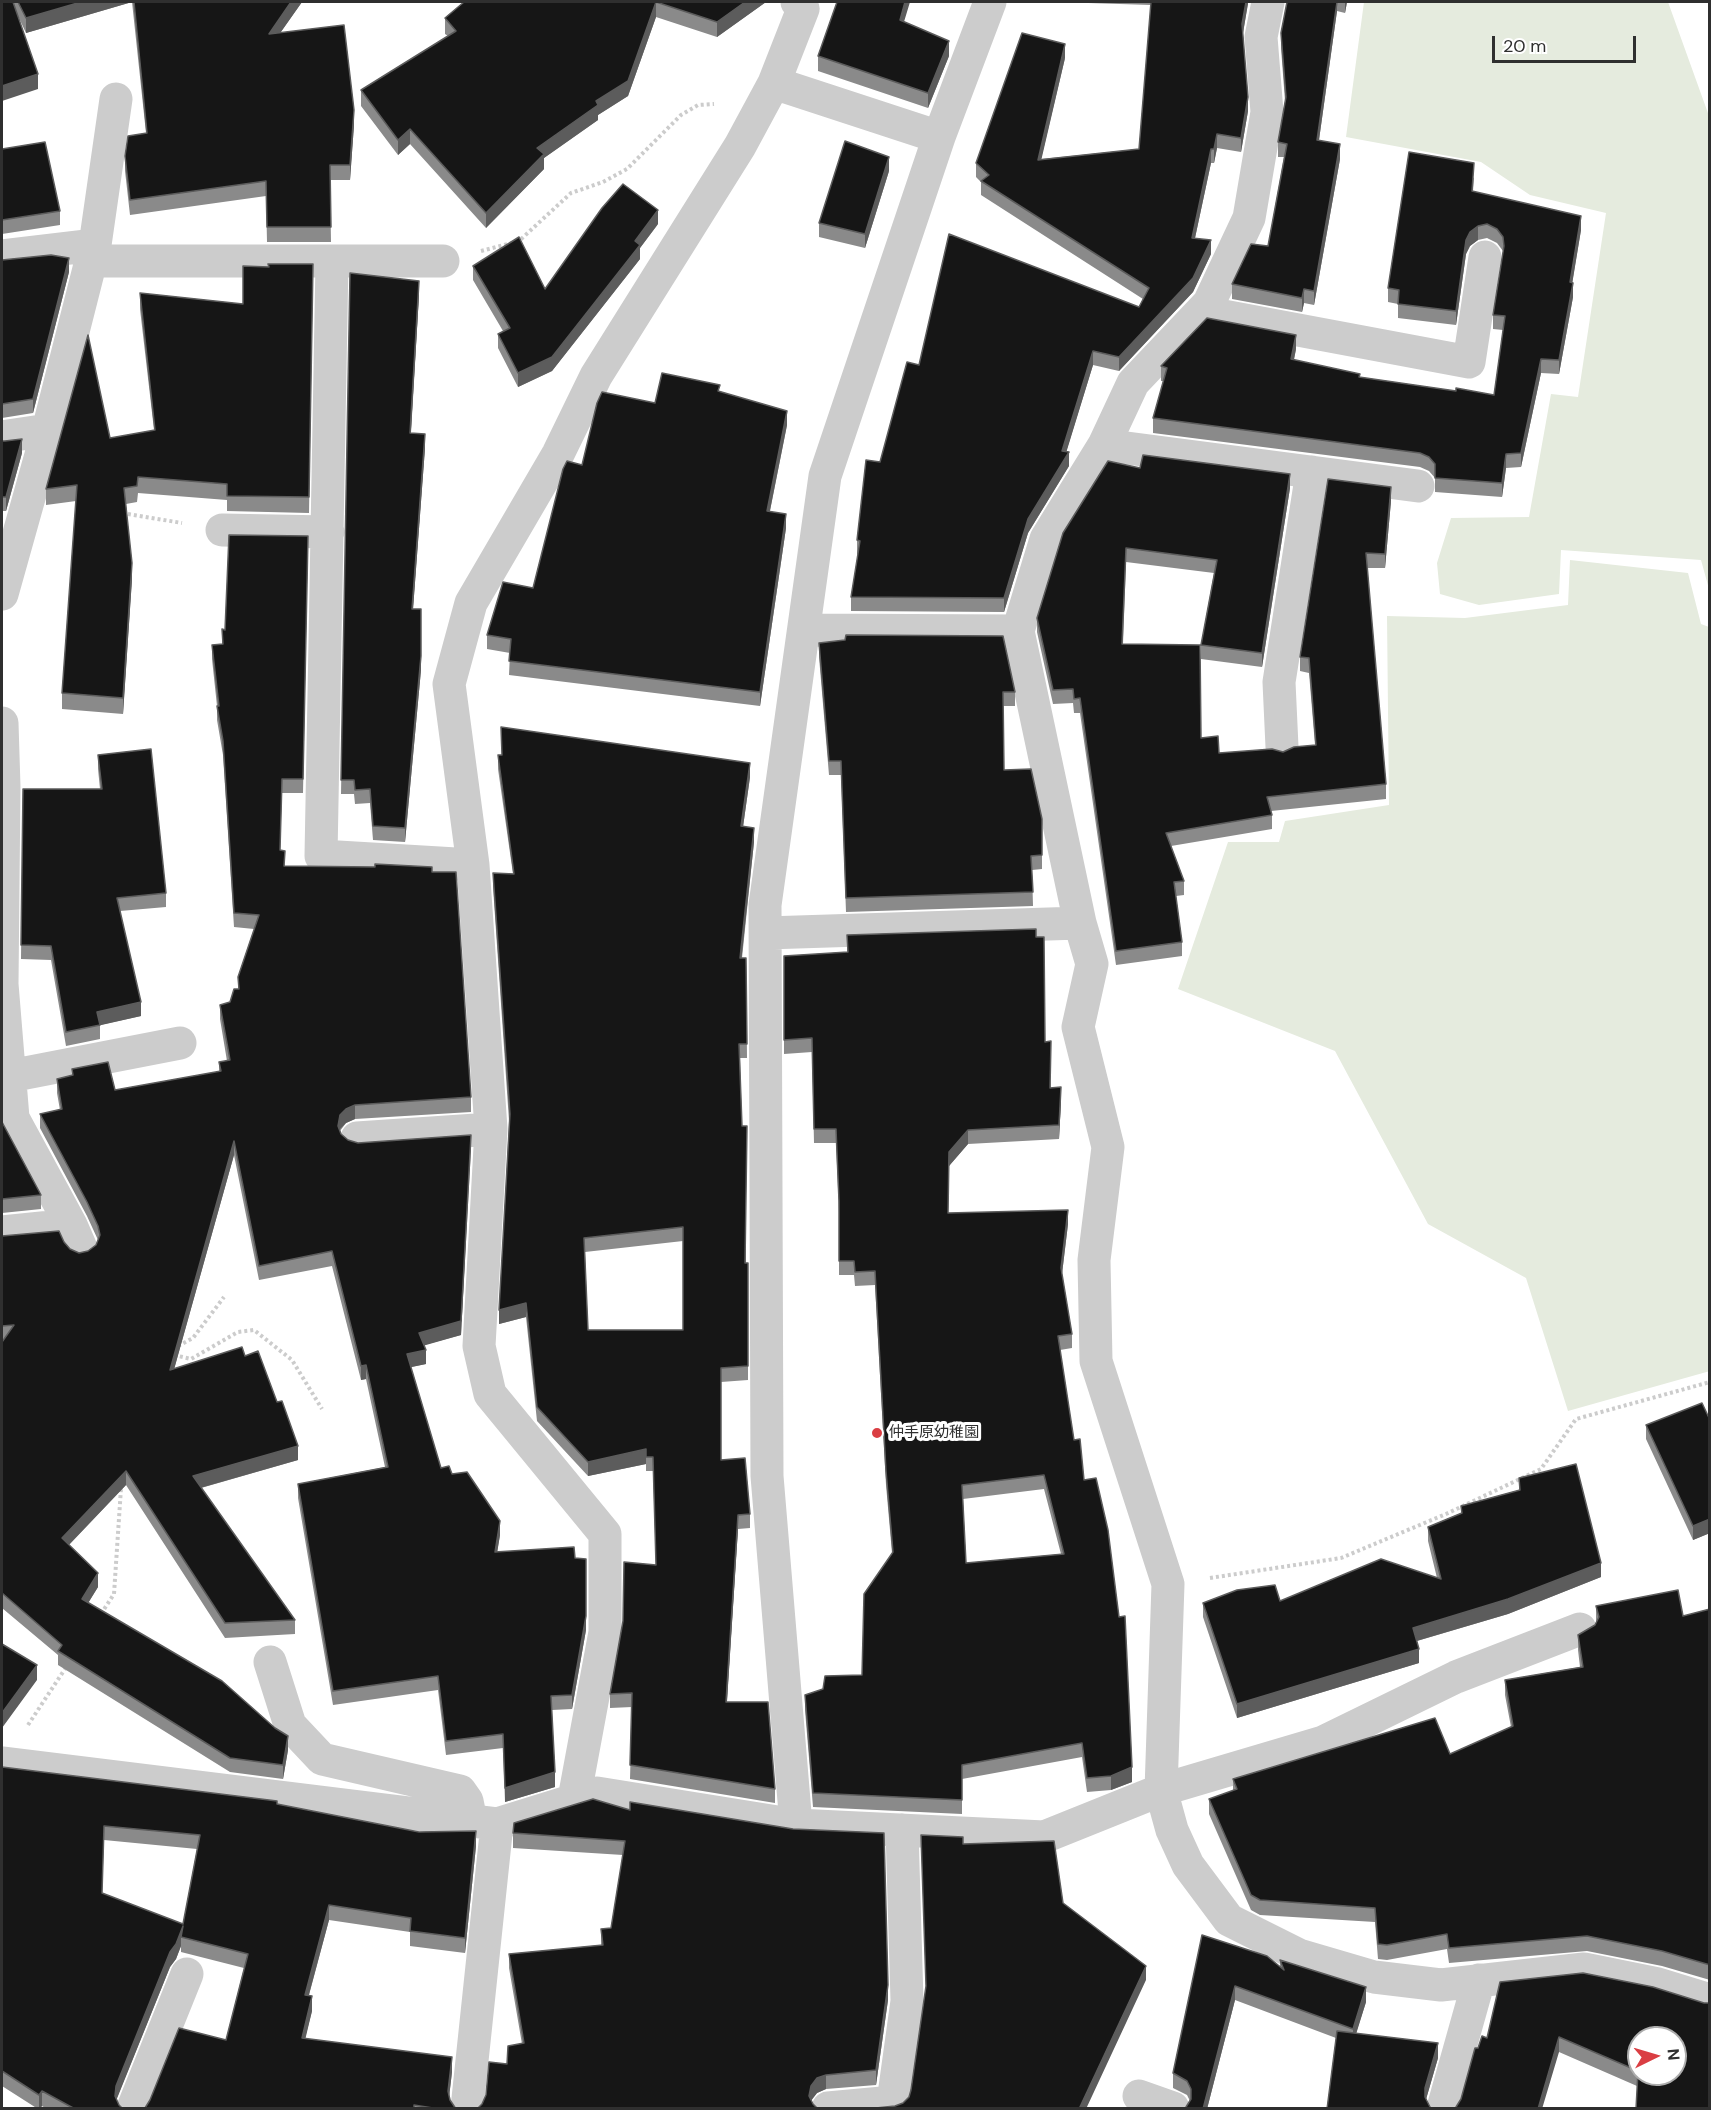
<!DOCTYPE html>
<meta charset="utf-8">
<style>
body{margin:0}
#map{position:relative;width:1711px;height:2110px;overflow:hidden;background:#fff;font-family:"DM Sans",sans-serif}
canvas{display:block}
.frame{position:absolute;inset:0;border:3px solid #2f2f2f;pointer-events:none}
.north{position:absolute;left:1627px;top:2026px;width:60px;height:60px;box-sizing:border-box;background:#fff;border:2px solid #acacac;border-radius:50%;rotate:85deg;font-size:16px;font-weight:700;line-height:24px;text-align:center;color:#2f2f2f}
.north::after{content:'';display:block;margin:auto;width:21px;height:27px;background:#da3e43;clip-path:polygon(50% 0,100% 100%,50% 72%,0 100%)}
.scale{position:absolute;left:1492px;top:36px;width:144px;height:27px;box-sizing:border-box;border:3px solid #2f2f2f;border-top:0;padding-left:8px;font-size:18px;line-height:21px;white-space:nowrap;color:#2f2f2f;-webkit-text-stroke:4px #fff;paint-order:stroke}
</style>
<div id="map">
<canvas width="1711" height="2110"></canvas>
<div class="frame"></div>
<div class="north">N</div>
<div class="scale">20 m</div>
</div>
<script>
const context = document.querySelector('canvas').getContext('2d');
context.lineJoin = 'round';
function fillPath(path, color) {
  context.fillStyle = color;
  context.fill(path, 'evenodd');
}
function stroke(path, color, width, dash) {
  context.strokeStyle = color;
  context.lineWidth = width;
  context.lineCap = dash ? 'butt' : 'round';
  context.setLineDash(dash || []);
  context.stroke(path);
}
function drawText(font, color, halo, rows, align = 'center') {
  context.font = font + ' "DM Sans","Noto Sans JP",sans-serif';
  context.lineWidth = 6;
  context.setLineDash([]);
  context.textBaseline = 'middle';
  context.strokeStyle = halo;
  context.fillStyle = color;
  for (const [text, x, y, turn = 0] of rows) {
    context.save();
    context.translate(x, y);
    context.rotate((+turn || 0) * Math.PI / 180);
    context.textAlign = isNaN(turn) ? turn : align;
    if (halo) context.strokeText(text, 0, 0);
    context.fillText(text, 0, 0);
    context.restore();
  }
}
fillPath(new Path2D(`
 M1364 2H1668L1709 116V589L1701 560 1561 550 1559 594 1479 605 1440 594 1437 563 1451 518 1529 517 1551 394 1578 397 1606 213 1530 195 1481 162 1346 137Z
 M1570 560 1688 573 1701 624 1709 627 1710 1371 1568 1411 1526 1278 1428 1224 1335 1051 1178 989 1228 842H1279L1285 821 1389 805 1387 616 1465 618 1568 605Z`), '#e5ebde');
stroke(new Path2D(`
 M481 251 519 241 571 193 603 182 627 169 681 115 698 105 714 104
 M122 513 182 523
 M178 1346 193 1338 224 1297
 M174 1355 191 1359 238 1332 254 1330 292 1360 322 1409
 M1210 1578 1341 1558 1446 1514 1541 1469 1576 1419 1710 1382
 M101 1614 114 1594 121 1488
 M28 1725 67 1666`), '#ccc', 4, [3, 3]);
stroke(new Path2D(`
 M1268 2 1261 37 1267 112 1249 218 1209 303 1133 383 1104 445 1046 539 1018 631 1080 923 1092 964 1078 1027 1108 1147 1094 1260 1096 1361 1168 1584 1161 1790 1323 1742 1456 1677 1580 1629
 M774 83 939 137
 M2 256 95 245
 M91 261H443
 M332 262 321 856 473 865
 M1202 312 1469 362 1485 257
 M2 437 48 430
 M1104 445 1418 486
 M222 530 328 532
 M2 594 48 430 95 245 116 99
 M804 630 1018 631
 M2 723 4 787 2 984 13 1118 71 1225 81 1248
 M1282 747 1279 682 1312 472
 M766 933 1080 923
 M10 1076 180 1043
 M357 1138 491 1129
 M2 1232 71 1225
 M270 1662 290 1725 322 1759 460 1791 467 1801 471 1821
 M2 1763 497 1824 597 1793 796 1825 1044 1837 1161 1790 1172 1830 1188 1865 1229 1920 1299 1955 1374 1977 1441 1985 1584 1969 1658 1984 1710 2000
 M574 1799 605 1632V1534L490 1394 479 1346 491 1129 473 865 449 684 471 603 558 454 596 376 740 146 774 83 803 9 797 2
 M796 1825 767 1476 765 905 825 476 939 137 990 2
 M1139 2096 1173 2108
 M133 2108 187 1974
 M467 2108 497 1824
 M828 2108 893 2102 907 2001 902 1830
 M1443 2108 1479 1980`), '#ccc', 33);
fillPath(new Path2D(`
 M2 2H302L280 33 354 125 350 180H330L331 242H267L266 196 130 215 125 171V156L146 133 132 2 26 33 18 16 38 89Z
 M464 2H766L717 37 656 17 628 96 598 115V120L544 158V169L486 228 410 144 398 155 361 106V90L448 36 445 34V18Z
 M1057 2H1248L1243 34 1248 111 1241 152 1217 148 1214 163H1211L1195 238 1211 254 1193 292 1119 371 1093 365 1066 452 1069 466 1028 533 1004 612 851 611V597L858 554H857V540L880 462 919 365 1139 307 1143 299 981 195V182L976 177V163L1065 58 1041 159 1139 149 1151 5Z
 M1287 2H1347L1345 13 1337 11 1319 140 1340 159 1314 305 1304 303 1302 312 1232 299V284L1268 246 1284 157H1278V142L1285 101 1281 48V33Z
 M904 22 949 56 928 108 818 71V56Z
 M2 149 60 211V225L2 234Z
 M889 171 865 248 819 237V223Z
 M1474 177 1473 191 1581 230 1572 283 1573 297 1559 374 1541 373 1521 467 1506 468 1502 497 1435 492V478L1429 471 1420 467 1153 433V418L1164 381H1161V366L1296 349 1294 360 1360 377 1456 391 1494 395 1503 330 1493 329V315L1503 251 1497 243 1487 238 1478 240 1470 246 1466 254 1456 325 1398 318V304L1388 302V288Z
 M658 224 640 248V259L552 371 518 387 498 348V334L503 331 473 280V266L545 289Z
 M2 260 69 272 33 413 2 418Z
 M313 264 309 513 227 511V500L138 493 137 502 126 504 132 579 123 714 62 709V693L76 501 46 505V489L154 430 140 309V293L243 304 269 267Z
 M350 273 419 295 411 433 425 448 413 609 421 670 405 842 373 840 370 803 355 804 354 794H341Z
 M720 391 787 425 770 511 786 528 760 706 509 675 510 653 487 649V635L533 588 582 465 655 403Z
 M2 441 22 453 6 511H2Z
 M1140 468 1290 488 1262 667 1201 659V645L1214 573 1126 562 1123 644 1201 738 1219 753 1283 752 1315 745 1309 673 1300 671V657L1391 501 1385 568H1367L1386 784V799L1271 811 1272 815V829L1171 846 1184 881V895L1176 896 1182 942V956L1116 965 1080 713H1074L1073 703 1053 704 1037 632V618Z
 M308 536 303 793H282L280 850 285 866 432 872 471 1097V1112L355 1119 346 1123 340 1131 341 1134 348 1140 358 1143 471 1149 461 1335 424 1345 426 1364 411 1367 441 1468 452 1474 500 1535 497 1552 575 1558 586 1630 572 1709 552 1710 555 1787 505 1802 503 1748 446 1755 438 1690 333 1705 298 1498V1484L385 1467 366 1379 361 1380 332 1266 259 1280 234 1155 174 1369 245 1356 298 1460 201 1488 295 1620V1634L225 1638 126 1485 69 1545 98 1587 88 1603 288 1750 283 1779 230 1772 58 1665V1655L2 1608V1342L3 1340H2V1236L64 1242 70 1249 79 1253 88 1251 96 1245 98 1240 87 1216 40 1128V1114L60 1110 57 1093V1079L72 1075V1069L115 1090 219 1072V1062L227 1061 220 1019V1005L230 1002 238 989V977L254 929 234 927 223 755 217 720V706L212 659V645L222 644V629L225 630Z
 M819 643 1015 692V706H1003L1004 770 1042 819V869L1032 870 1033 906 846 912 841 775H829L819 657Z
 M98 755 166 893V907L120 911 141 1016 100 1025V1039L66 1046 51 960 21 959 23 789H100L98 769Z
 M498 755 750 777 743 827 754 842 742 958H746L747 1058H740L746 1263H748V1380L721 1382V1460L750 1514V1528L738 1529 727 1702 775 1789V1803L630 1779 632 1707 610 1708V1694L656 1565 653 1471H646V1464L588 1476 537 1421 526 1317 499 1324 509 1121 493 887V873L513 874 498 769ZM683 1241V1330H588L585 1252Z
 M847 935 1045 1042 1051 1088 1061 1101 1059 1139 968 1144 949 1166 948 1213 1068 1224 1062 1274 1072 1334V1348L1060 1350 1074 1440 1084 1480 1132 1782 1111 1790 1087 1792 1082 1757 962 1779V1814L813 1807 805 1710V1695L862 1675 892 1553 886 1485 875 1285 855 1286 854 1275H839V1212L836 1143H814L812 1052 784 1054V956L847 952ZM1044 1489 1061 1554 966 1563 963 1499Z
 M2 1122 41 1195V1209L2 1213Z
 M1710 1420V1533L1693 1540 1646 1439V1425Z
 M1519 1478 1601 1577 1508 1614 1417 1641 1419 1663 1237 1718 1203 1617V1603L1280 1601 1437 1578 1428 1541V1527L1461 1513V1506L1519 1490Z
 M1596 1606 1683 1616 1710 1609V1980L1662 1966 1587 1951 1449 1963 1447 1949 1387 1960 1378 1959 1375 1922 1260 1915 1251 1910 1209 1814V1799L1233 1791V1779L1450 1754 1511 1727 1505 1695V1680L1580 1667 1578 1650V1635L1595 1625 1596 1622Z
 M2 1767 277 1804 476 1846 465 1953 410 1946V1932L329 1920 309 1995 312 2011 305 2038 452 2072 449 2097 450 2100 456 2109H143L226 2040 244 1968 181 1952V1946L176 1959 170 1967 116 2100 119 2105 123 2109H47L42 2106 40 2109H38L2 2086ZM104 1840 197 1849 183 1924 102 1893Z
 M593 1799 888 2000 876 2085 826 2089 817 2093 811 2100 813 2104H482L507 2064 522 2044 509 1968V1954L601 1945V1929L611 1928 623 1855 513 1848V1833Z
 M1202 1935 1280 1966V1960L1366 2002 1356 2033 1438 2058 1426 2099 1430 2107 1327 2109 1336 2038 1235 2000 1207 2109H1183L1186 2107 1190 2101 1187 2095 1173 2088V2073Z
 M1704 2003 1637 2086 1559 2052 1456 2107 1461 2099 1478 2048 1487 2038Z`), '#8a8a8a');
fillPath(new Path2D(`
 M81 2H132L26 33V18Z
 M291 2H302L269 49V34Z
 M656 2V17L628 96 598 115V120L544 158V169L486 228V213L537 148 596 101Z
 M745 2H766L717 37V22Z
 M905 2H910L900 35V20Z
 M1246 2H1248V4L1242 38V24Z
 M1337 2V11L1317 154V140Z
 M1345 2H1347L1345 13Z
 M949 41V56L928 108V93Z
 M1065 44V58L1038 174V160Z
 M38 74V89L2 101V86Z
 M1248 97V111L1241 152V138Z
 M354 110V125L350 180V165Z
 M410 129V144L398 155V140Z
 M1217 134V148L1214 163V149Z
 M1340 144V159L1314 305V291Z
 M1211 149V163L1192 252V238Z
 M889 157V171L865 248V234Z
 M658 210V224L640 248V259L552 371 518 387V373L635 241Z
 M1581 216V230L1570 297V282Z
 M1478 226V240L1470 246 1466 254 1456 325V311L1466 240 1470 232Z
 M1211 240V254L1193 292 1119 371V357Z
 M69 258V272L33 413V399Z
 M419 281V295L410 447V433Z
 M1573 283V297L1559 374V360Z
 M1304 289V303L1302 312V298Z
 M1296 335V349L1291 373V359Z
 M1093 351V365L1063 463 1069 452V466L1028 533 1004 612V598L1028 519 1062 451Z
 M1541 359V373L1521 467V453Z
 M787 411V425L767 525V511Z
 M425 434V448L412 623V609Z
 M22 439V453L6 511V497Z
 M1506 454V468L1502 497V483Z
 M1290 474V488L1262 667V653Z
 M1391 487V501L1385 568V554Z
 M786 514V528L760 706V692Z
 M132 563V579L123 714V698Z
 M421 609V670L405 842V828Z
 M750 763V777L741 841V826Z
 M754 828V842L740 972V958Z
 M141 1002V1016L97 1026V1012Z
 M1061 1087V1101L1059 1139V1125Z
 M355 1105V1119L346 1123 340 1129 338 1140V1126L340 1115 346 1109Z
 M968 1130V1144L949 1166V1152Z
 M471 1135 461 1335 419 1347V1333Z
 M234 1141V1155L170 1384V1370Z
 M1068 1210V1224L1061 1282V1268Z
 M526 1303V1317L499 1324V1310Z
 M426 1350V1364L407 1368V1354Z
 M366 1365V1379L361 1380V1366Z
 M298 1446V1460L193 1490V1476Z
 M646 1449V1464L588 1476V1462Z
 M126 1471V1485L62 1552V1538Z
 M738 1515V1529L726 1716V1702Z
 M1710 1519V1533L1693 1540V1526Z
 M500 1521V1535L495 1566V1552Z
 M1601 1563V1577L1508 1614 1413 1642V1628Z
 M98 1573V1587L82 1613V1599Z
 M586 1616V1630L572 1709V1695Z
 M1419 1649V1663L1237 1718V1704Z
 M37 1665V1680L2 1728V1713Z
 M288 1736V1750L283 1779V1765Z
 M1132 1767V1782L1111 1790V1776Z
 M555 1772V1787L505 1802V1788Z
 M476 1831V1846L465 1953V1938Z
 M329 1905V1920L305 2009V1995Z
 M183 1926 181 1937V1946L176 1959 170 1967 116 2101 115 2096 116 2086 170 1952Z
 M1146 1966V1980L1086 2109H1079Z
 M888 1985V2000L876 2085V2070Z
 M1235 1986V2000L1207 2109H1203Z
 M1366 1987V2002L1353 2044V2029Z
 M312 1996V2011L302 2053V2038Z
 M1559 2037V2052L1542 2109H1538Z
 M1438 2043V2058L1425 2103V2088Z
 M452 2057V2072L448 2106V2091Z
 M826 2075V2089L817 2093 811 2101 809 2096 811 2086 817 2078Z
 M42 2091V2106L39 2109V2095Z`), '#5c5c5c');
const building = new Path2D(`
 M2 2H13L38 74 2 86Z
 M18 2H81L26 18Z
 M134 2H291L269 34 344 25 354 110 350 165H330L331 227H267L266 181 130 200 125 156 128 136 147 133Z
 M464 2H656L628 81 596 101 598 105 537 148 544 154 486 213 410 129 398 140 361 90 456 31 445 18Z
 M656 2H745L717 22Z
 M837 2H905L900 20 949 41 928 93 818 56Z
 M1151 2H1246L1242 24 1248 97 1241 138 1217 134 1214 149H1211L1192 238 1211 240 1193 278 1119 357 1093 351 1062 451 1069 452 1028 519 1004 598 851 597 860 541 857 540 866 460 880 462 907 362 919 365 949 234 1139 307 1149 288 981 181 989 175 976 163 1022 33 1065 44 1038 160 1139 149Z
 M1287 2H1337L1317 140 1340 144 1314 291 1304 289 1302 298 1232 284 1251 244 1268 246 1287 144 1278 142 1286 97 1281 33Z
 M845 141 889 157 865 234 819 223Z
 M45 142 60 211 2 220V149Z
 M1409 152 1474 163 1472 191 1581 216 1570 282 1573 283 1559 360 1541 359 1521 453 1506 454 1502 483 1435 478V464L1429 457 1420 453 1153 418 1167 368 1161 366 1207 318 1296 335 1291 359 1360 374 1359 377 1456 391V388L1494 395 1505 316 1493 315 1504 246 1503 237 1497 229 1487 224 1478 226 1470 232 1466 240 1456 311 1398 304 1399 290 1388 288Z
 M623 184 658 210 635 241 640 245 552 357 518 373 498 334 510 328 473 266 519 237 545 289 602 208Z
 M51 255 69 258 33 399 2 404V260Z
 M268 264H313L309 497 227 496V484L138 477 137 486 124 488 132 563 123 698 62 693 77 485 46 489 88 335 110 438 155 430 140 293 243 304V266L269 267Z
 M350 273 419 281 410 433 425 434 412 609H421V656L405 828 373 826 370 789 355 790 354 780H341Z
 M662 373 720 385 718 391 787 411 767 511 786 514 760 692 509 661 511 639 487 635 503 582 533 588 563 469 567 461 582 465 597 403 602 392 655 403Z
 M22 439 6 497H2V441H5Z
 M1143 455 1290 474 1262 653 1201 645 1217 560 1126 548 1122 644 1200 645 1201 738 1218 736 1219 753 1272 749 1283 752 1294 747 1316 745 1309 658 1300 657 1328 479 1391 487 1385 554 1366 553 1386 784 1267 797 1272 815 1166 833 1184 881 1174 882 1182 942 1116 951 1080 698 1074 699 1073 689 1053 690 1037 618 1063 533 1108 461 1140 468Z
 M229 535 308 536 303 779H282L280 850 285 851 284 866 375 867V864L432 867V872H456L471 1097 355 1105 346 1109 340 1115 338 1126 341 1134 348 1140 358 1143 471 1135 461 1321 419 1333 426 1350 407 1354 441 1468 449 1466 452 1474 467 1472 500 1521 495 1552 574 1547 575 1558 586 1559V1616L572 1695 551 1696 555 1772 505 1788 503 1734 446 1741 438 1676 333 1691 298 1484 388 1467 366 1365 361 1366 332 1251 259 1266 234 1141 170 1370 242 1347 245 1356 258 1351 277 1402 282 1401 298 1446 193 1476 295 1620 225 1623 126 1471 62 1538 98 1573 82 1599 222 1681 275 1728 288 1736 283 1765 230 1758 58 1651 62 1645 2 1593V1342L14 1325 2 1326V1236L59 1231 64 1242 70 1249 79 1253 88 1251 96 1245 100 1235 98 1226 87 1202 40 1114 62 1109 57 1079 73 1075 72 1069 108 1062 115 1090 221 1071 219 1062 230 1060 220 1005 230 1002 234 989H239L238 977 259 915 234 913 223 741 217 706H219L212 645 223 644 222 629 225 630Z
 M846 635 1003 636 1015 692H1003L1004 770 1031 769 1042 819V855L1031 856 1033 892 846 898 841 761H829L819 643 845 640Z
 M501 727 750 763 741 826 754 828 740 958H746L747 1044H739L742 1126H747L745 1263H748V1366L721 1368V1460L745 1458 750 1514 738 1515 726 1702H768L775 1789 630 1765 632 1693 610 1694 623 1621 624 1562 656 1565 653 1457H646V1449L588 1462 537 1407 526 1303 499 1310 510 1114 493 873 514 874 498 755H502ZM683 1227V1330H588L584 1238Z
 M151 749 166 893 117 898 141 1002 97 1012 100 1025 66 1032 51 946 21 945 23 789H102L98 755Z
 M1036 929V937H1044L1045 1042 1051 1041 1050 1088 1061 1087 1059 1125 968 1130 949 1152 948 1213 1068 1210 1061 1268 1072 1334 1058 1336 1074 1440 1080 1439 1084 1480 1096 1478 1108 1530 1119 1617 1125 1616 1132 1767 1111 1776 1087 1778 1082 1743 962 1765V1800L813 1793 805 1695 823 1689 825 1676 862 1675 864 1594 893 1552 886 1471 875 1271 855 1272 854 1261H839V1201L836 1129H814L812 1038 784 1040V956L848 952 847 935ZM1044 1475 1064 1554 966 1563 962 1485Z
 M2 1122 41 1195 2 1199Z
 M1702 1403 1710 1420V1519L1693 1526 1646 1425Z
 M1576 1464 1601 1563 1508 1599 1413 1628 1419 1649 1237 1704 1203 1603 1237 1590 1275 1585 1280 1601 1381 1559 1441 1579 1428 1527 1462 1513 1461 1506 1520 1490 1519 1478Z
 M1678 1590 1683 1616 1710 1609V1965L1662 1951 1587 1936 1449 1948 1447 1934 1387 1945 1378 1944 1375 1908 1260 1900 1251 1895 1209 1799 1237 1789 1233 1779 1435 1718 1450 1754 1513 1726 1505 1680 1583 1667 1578 1635 1595 1625 1599 1617 1596 1606Z
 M2 1644 37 1665 2 1713Z
 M2 1767 277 1801V1804L419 1832 476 1831 465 1938 410 1931 411 1918 329 1905 305 1995 312 1996 302 2038 452 2057 448 2091 450 2100 456 2109H439L414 2105V2109H143L145 2108 150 2100 179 2028 226 2040 248 1954 181 1937 183 1926 176 1944 170 1952 116 2086 115 2096 119 2105 123 2109H75L42 2091 39 2095 2 2071ZM104 1826 200 1835 183 1924 102 1893Z
 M593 1799 630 1810V1802L793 1829 884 1833 888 1985 876 2070 826 2075 817 2078 811 2086 809 2096 813 2104 818 2109H477L482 2104 486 2095 489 2062 507 2064 508 2046 524 2043 509 1954 603 1945 601 1929 611 1928 625 1841 513 1833 514 1823Z
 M921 1835 963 1837V1844L1054 1841 1063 1903 1146 1966 1079 2109H866L895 2106 903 2103 909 2097 911 2090 926 1986Z
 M1202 1935 1267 1956 1284 1970 1280 1960 1366 1987 1353 2029 1235 1986 1203 2109H1183L1186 2107 1191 2099V2089L1187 2081 1173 2073Z
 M1583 1973 1653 1987 1704 2003H1710V2109H1636L1638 2071 1559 2037 1538 2109H1453L1456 2107 1461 2099 1475 2048H1478L1482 2036 1487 2038 1500 1982ZM1639 2038H1675V2074H1639Z
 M1337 2031 1438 2043 1425 2088V2097L1430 2107 1433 2109H1327Z`);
fillPath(building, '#161616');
stroke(building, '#5c5c5c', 1.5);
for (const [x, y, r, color] of [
 [877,1433,6,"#da3e43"]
]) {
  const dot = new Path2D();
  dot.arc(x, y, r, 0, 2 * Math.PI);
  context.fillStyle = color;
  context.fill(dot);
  stroke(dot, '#fff', 2);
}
drawText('15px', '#2f2f2f', '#fff', [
 ["仲手原幼稚園",889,1433]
], 'left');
</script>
